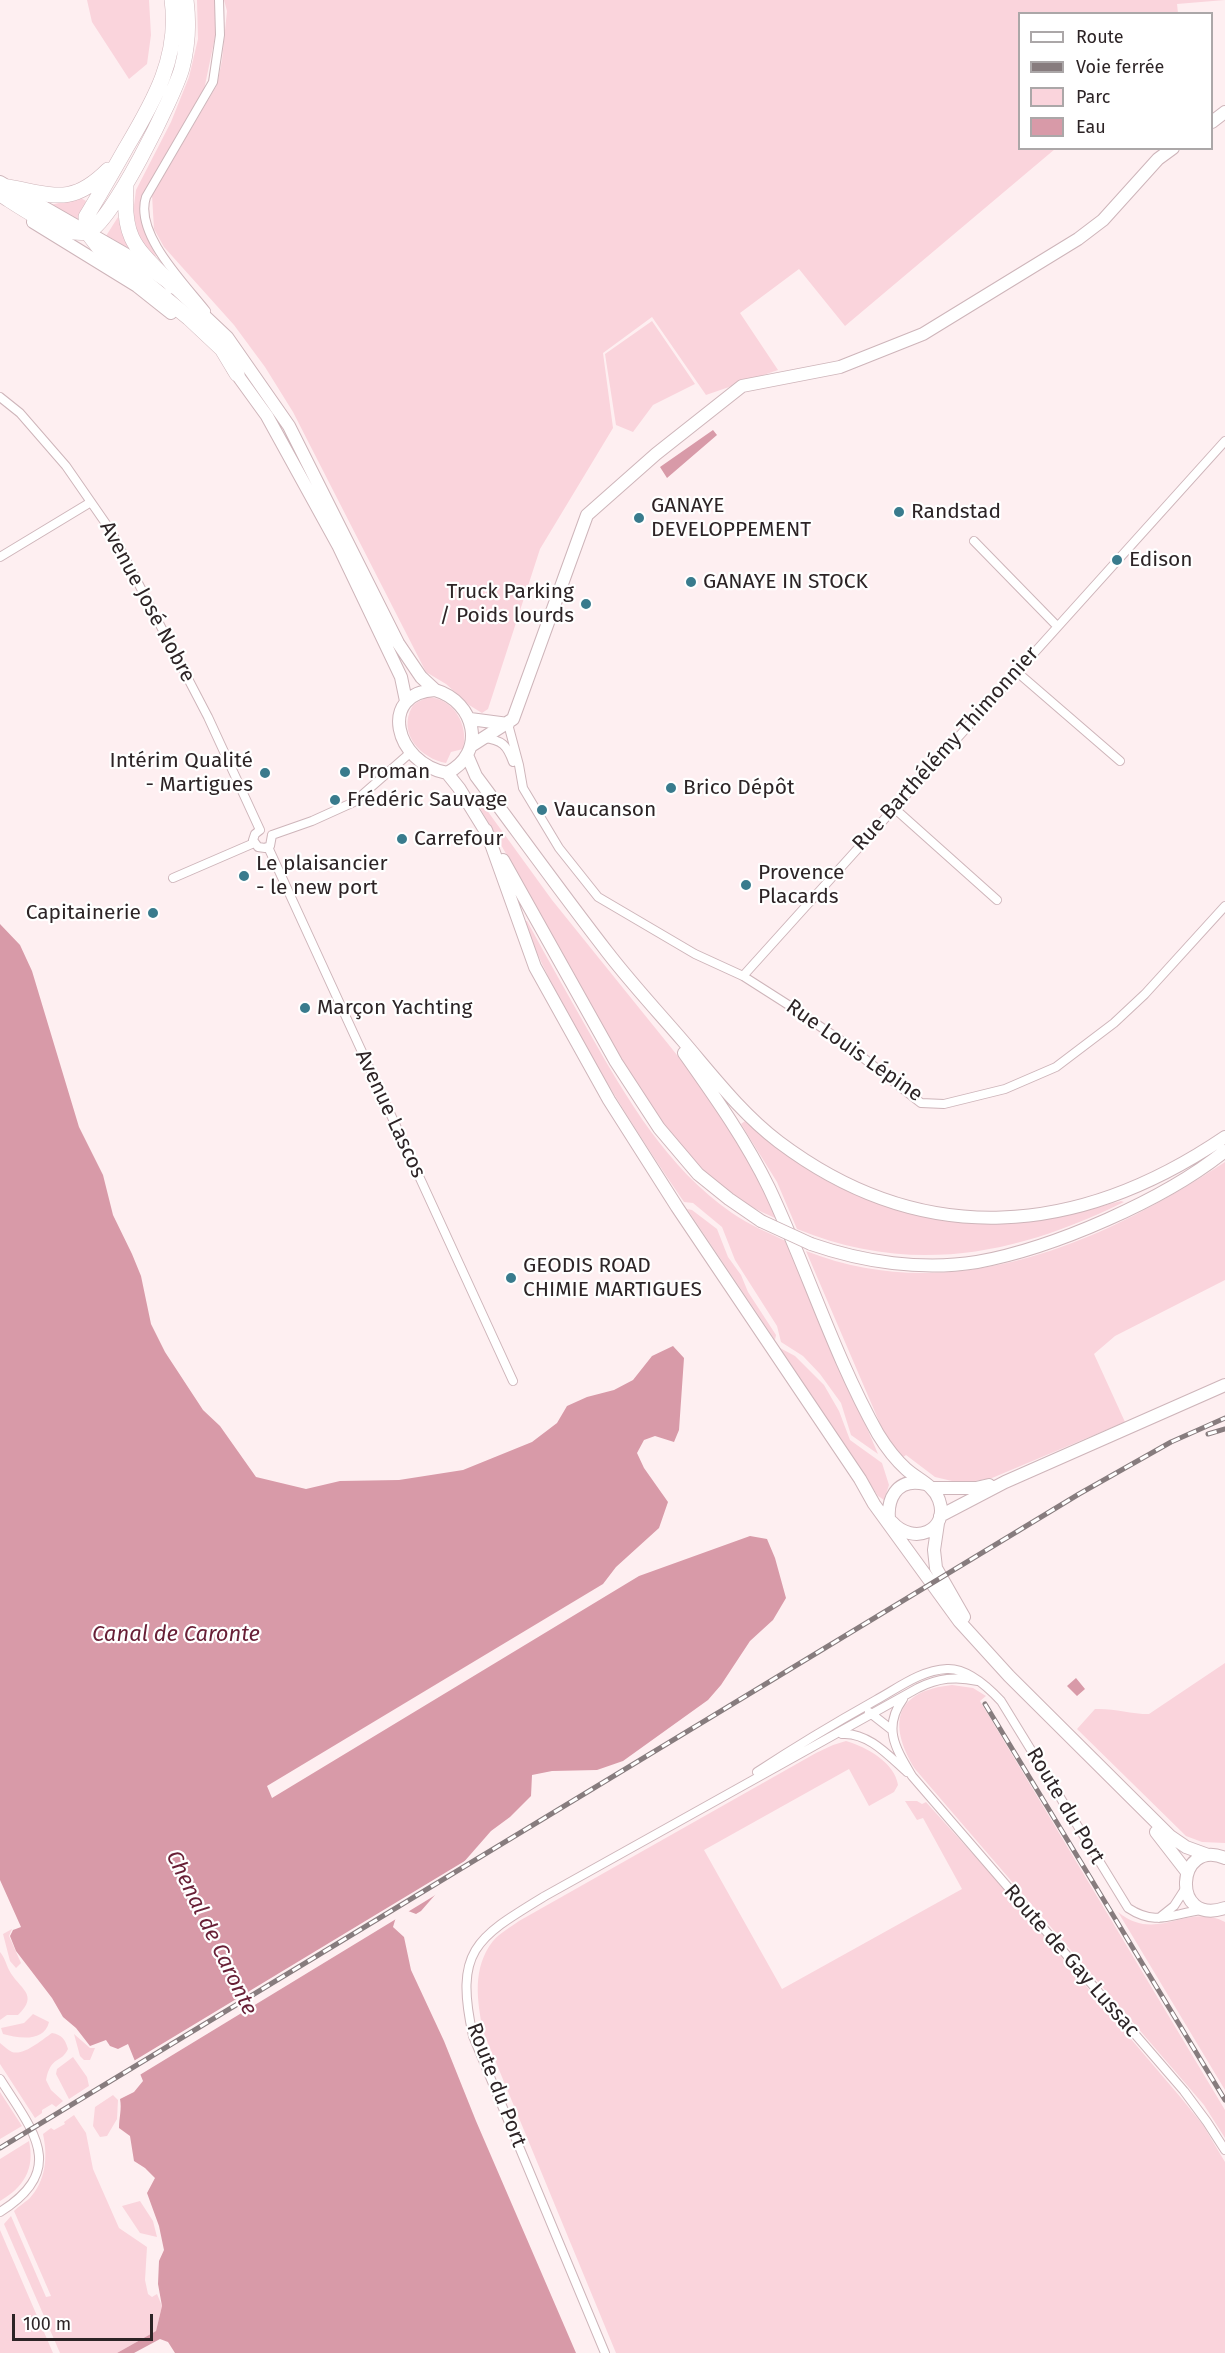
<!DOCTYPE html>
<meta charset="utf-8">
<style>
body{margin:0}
#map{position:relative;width:1225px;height:2353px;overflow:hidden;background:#feeff1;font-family:"Fira Sans",sans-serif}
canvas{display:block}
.legend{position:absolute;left:1018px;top:12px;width:195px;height:138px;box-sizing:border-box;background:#fff;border:2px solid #aba7a8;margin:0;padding:8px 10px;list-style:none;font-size:18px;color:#2d2426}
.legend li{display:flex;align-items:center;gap:12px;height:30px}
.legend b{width:30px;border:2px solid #aba7a8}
.scale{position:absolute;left:12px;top:2314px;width:141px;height:27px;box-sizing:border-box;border:3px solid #2d2426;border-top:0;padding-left:8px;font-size:18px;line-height:21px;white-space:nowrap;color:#2d2426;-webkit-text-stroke:4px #fff;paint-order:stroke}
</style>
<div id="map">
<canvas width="1225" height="2353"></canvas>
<ul class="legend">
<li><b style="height:8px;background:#fff"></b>Route</li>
<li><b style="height:8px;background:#877c7e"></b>Voie ferrée</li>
<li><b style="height:16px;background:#fad4dc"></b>Parc</li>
<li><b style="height:16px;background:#d89aa8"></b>Eau</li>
</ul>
<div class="scale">100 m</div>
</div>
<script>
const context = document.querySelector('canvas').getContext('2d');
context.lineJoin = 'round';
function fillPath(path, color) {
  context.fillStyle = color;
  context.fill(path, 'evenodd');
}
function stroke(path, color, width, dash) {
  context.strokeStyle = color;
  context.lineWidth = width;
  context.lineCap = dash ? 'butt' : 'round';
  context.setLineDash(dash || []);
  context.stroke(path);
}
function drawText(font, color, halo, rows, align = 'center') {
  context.font = font + ' "Fira Sans",sans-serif';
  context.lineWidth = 4.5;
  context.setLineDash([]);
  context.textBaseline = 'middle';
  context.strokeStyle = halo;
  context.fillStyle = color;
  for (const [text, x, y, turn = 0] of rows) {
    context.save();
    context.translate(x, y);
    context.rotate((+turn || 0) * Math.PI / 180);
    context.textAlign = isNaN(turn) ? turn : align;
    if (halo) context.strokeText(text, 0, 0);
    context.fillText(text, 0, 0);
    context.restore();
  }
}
fillPath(new Path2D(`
 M87 0H149L151 35 147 64 129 79 92 22Z
 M197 0H215V37L204 90 143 194C137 218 146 235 156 256L153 258 138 235 133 213 136 190 171 122 189 77 198 39Z
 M224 0H1225L1177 4 1178 13 1020 14V148L1055 149 845 326 799 269 740 313 778 370 706 395 652 317 603 353 613 428 540 549 488 709 482 713 469 705 446 684 426 672 293 412 265 367 234 325 164 247 154 229 152 195 217 85 222 60 227 11Z
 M81 198 86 201 79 220 50 205Z
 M118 217 128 246 127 248 106 236Z
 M652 321 695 384 653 405 633 432 616 425 605 354Z
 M427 697C454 698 469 725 463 749L451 752 446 763C422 759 397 734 412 707 415 702 423 700 427 697Z
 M480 804 486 809 552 900 702 1086C731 1128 757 1172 777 1219 762 1212 746 1205 733 1195 663 1144 623 1062 581 988 548 928 515 869 481 810Z
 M524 921H527C547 958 568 995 589 1032 627 1099 667 1168 732 1213 749 1225 769 1233 788 1242L878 1454 851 1435 841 1403 820 1374 803 1356 781 1342 777 1326 735 1260 722 1227 693 1203 684 1202C644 1144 607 1085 573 1024 555 990 537 957 524 921Z
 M745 1121C772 1144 800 1167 831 1183 895 1215 970 1230 1041 1220 1068 1215 1095 1208 1121 1201L1124 1202C1016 1255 912 1276 797 1229L777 1182 741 1124Z
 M1225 1162V1280L1115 1336 1094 1354 1125 1422 992 1478 953 1485 952 1481 935 1477 906 1455 902 1458 884 1433 806 1251C953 1309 1102 1243 1225 1162Z
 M687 1209 692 1210 717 1229 728 1257 741 1275 748 1292 776 1335 775 1340Z
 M780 1348 795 1356 824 1385 839 1411 850 1440 882 1463 889 1485 884 1500 878 1496Z
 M1225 1663V1843L1202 1842 1186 1836 1077 1729 1095 1709C1113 1708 1130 1714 1149 1714Z
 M952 1685 973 1688 986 1696 980 1701 1225 2110V2138L1204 2105 915 1769C887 1723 895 1691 952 1685Z
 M846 1741C867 1747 895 1763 898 1785L894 1792 869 1806 849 1769 704 1850 782 1989 962 1889 923 1818 917 1820 905 1801H917L922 1804 926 1802 990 1873 1182 2099 1203 2125 1225 2162V2353H616L483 2031C477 2000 472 1968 493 1941 500 1933 511 1927 519 1921L816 1753 833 1745Z
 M1118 1912C1157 1944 1187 1902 1225 1922V2090Z
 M12 1929 9 1936 21 1963 16 1968 10 1961 3 1934Z
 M0 1952C5 1958 6 1964 9 1970 19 1989 40 1994 18 2015H7L0 2020Z
 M33 2014 49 2022C44 2043 18 2038 3 2034L1 2028 24 2023Z
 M52 2033C62 2035 65 2039 68 2049 61 2064 51 2055 46 2080L51 2090 63 2101 56 2107 52 2104 42 2110V2113L35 2118 0 2064V2043C4 2046 8 2050 12 2052 24 2056 43 2039 52 2033Z
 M74 2034 90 2048H95L90 2060H84L80 2056Z
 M73 2057 87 2077 89 2086 69 2099 56 2074 57 2069Z
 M0 2092 22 2126 0 2139Z
 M113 2095 118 2100 117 2119 107 2136 100 2137 93 2126 95 2107Z
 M74 2115 86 2133 93 2169 119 2228 147 2247 145 2280 148 2294 152 2297 157 2294 162 2306 156 2331 117 2353H60L4 2224 11 2216 46 2297 51 2296 14 2211C19 2206 24 2203 29 2199 46 2181 48 2157 43 2134L51 2128 54 2130 65 2124 64 2122Z
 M29 2141C35 2169 24 2187 0 2201V2159Z
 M140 2201 153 2221 157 2237 140 2233 122 2206Z
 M0 2230 53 2353H0Z`), '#fad4dc');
fillPath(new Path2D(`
 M713 430 717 435 667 478 660 467Z
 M0 924 20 945 32 971 79 1127 103 1175 113 1215 132 1254 141 1276 151 1324 165 1352 203 1410 220 1426 256 1477 306 1489 340 1481 399 1480 463 1470 532 1442 557 1423 567 1406 587 1397 614 1390 633 1380 652 1356 673 1346 684 1358 679 1430 674 1442 655 1436 644 1440 637 1453 644 1468 668 1502 659 1528 616 1567 603 1584 267 1786 272 1798 639 1576 750 1536 767 1539 775 1558 786 1598 773 1620 750 1641 721 1685 708 1700 623 1761 597 1770 552 1771 532 1775 531 1796 510 1817 491 1831 421 1911 416 1914 403 1909 396 1917 393 1927 404 1937 411 1970 444 2041 476 2121 576 2353H175L168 2342 160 2339 134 2353H117L156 2331 162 2306 158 2284 159 2261 164 2250 159 2226 147 2193 155 2178 145 2168 134 2161 130 2136 119 2128C119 2117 122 2109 120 2099L134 2092 143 2081 128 2044 118 2049 110 2046 106 2040 90 2046 76 2028 63 2017 52 1998 16 1951 10 1936 13 1930 21 1927 0 1880Z
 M1076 1678 1085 1689 1077 1696 1067 1686Z`), '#d89aa8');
fillPath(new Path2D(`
 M473 1856 442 1891 406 1913 404 1912 401 1916 138 2076 132 2062Z`), '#feeff1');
const street = new Path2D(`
 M206 311C185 284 134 234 146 197L213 82 220 35 219 0
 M0 397 20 413 66 466 111 531 208 717 260 830
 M974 541 1057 626
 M0 557 91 502
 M1017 672 1120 761
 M508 724 519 765 523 788 559 848 598 897 695 954 743 976 790 1006 843 1042 921 1103 944 1104 1005 1089 1056 1067 1114 1023 1145 994 1225 906
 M484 738C502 740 507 745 513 762
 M894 808 997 900
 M260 830 255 834 253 840 258 847 265 848 270 846 272 835
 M272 835 312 821 354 802 410 753
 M268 847 513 1381
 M173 878 254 843
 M743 976 1225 441
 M903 1699C882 1728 896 1749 912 1776L1184 2091 1207 2122 1225 2150
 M869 1712 892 1730
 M842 1734C868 1732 889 1756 907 1772
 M757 1772C795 1747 835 1723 876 1700 898 1688 921 1670 947 1669 968 1668 988 1687 1001 1701L1128 1908C1157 1927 1172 1913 1203 1910
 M1159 1918 1174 1906 1185 1889
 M0 2079C32 2130 69 2169 0 2212
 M605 2353 473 2036C454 1950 476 1938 545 1896L918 1688C938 1678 956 1676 978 1681`);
const secondary = new Path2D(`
 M1212 122 1225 112
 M0 182 134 259 173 286 227 337 289 426 398 643 421 677 435 690
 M33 222 137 286 171 313
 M233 369 267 416 338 545 401 677 406 701
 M435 690C476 702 487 753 447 773 394 763 378 693 435 690Z
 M470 719 508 724
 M471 746 513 719 587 515 656 454 742 386 840 367 923 334 1078 239 1103 220 1158 159 1173 148
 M467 755 476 776C520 835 563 895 608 953 632 984 658 1012 683 1041 713 1076 742 1114 779 1142 924 1251 1079 1236 1225 1137
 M447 773 459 788 488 835
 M486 830 535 967 609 1100 677 1207 860 1479 874 1504 959 1621 1009 1676 1170 1836 1186 1847 1208 1855
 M503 860 616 1062 659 1128 698 1174 729 1199 761 1221
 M684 1053C715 1097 745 1139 769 1188 807 1268 834 1356 878 1434 886 1447 895 1459 906 1469 917 1479 934 1485 939 1500 950 1531 913 1546 892 1522
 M811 1244C863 1262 922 1271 977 1262 1054 1248 1164 1200 1225 1151
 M932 1488H976L989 1485
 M940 1516 1005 1482 1225 1385
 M938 1523 934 1550 936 1568 964 1617
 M890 1526C885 1500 896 1477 925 1484
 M1156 1832 1187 1872
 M1225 1858C1176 1837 1170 1927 1225 1908`);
const highway = new Path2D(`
 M172 0C180 56 154 101 126 148 113 171 100 194 86 217L87 232 103 253 140 278 189 318 222 349 237 374
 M126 186C122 242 137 248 173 286
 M8 187C54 195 72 206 108 170
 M0 194C21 207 62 237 87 232 110 227 175 94 182 68 188 45 189 23 186 0`);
stroke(street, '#ceb5ba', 10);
stroke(secondary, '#ceb5ba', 14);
stroke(highway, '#ceb5ba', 16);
stroke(street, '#fff', 8);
stroke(secondary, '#fff', 12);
stroke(highway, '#fff', 15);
const rail = new Path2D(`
 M1208 1434 1225 1429
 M985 1704 1225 2100
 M0 2148 1079 1494 1171 1442 1225 1418`);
stroke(rail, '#877c7e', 5);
stroke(rail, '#fff', 3, [9]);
const secondaryBridge = new Path2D(`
 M761 1221 811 1244`);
stroke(secondaryBridge, '#ceb5ba', 14, []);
stroke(secondaryBridge, '#fff', 12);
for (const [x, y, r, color] of [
 [899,512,6,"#397b8d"],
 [639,518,6,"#397b8d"],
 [1117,560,6,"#397b8d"],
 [691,582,6,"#397b8d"],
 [586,604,6,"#397b8d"],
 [345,772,6,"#397b8d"],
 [265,773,6,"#397b8d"],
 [671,788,6,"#397b8d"],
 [335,800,6,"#397b8d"],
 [542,810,6,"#397b8d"],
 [402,839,6,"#397b8d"],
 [244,876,6,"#397b8d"],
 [746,885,6,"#397b8d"],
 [153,913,6,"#397b8d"],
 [305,1008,6,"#397b8d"],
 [511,1278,6,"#397b8d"]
]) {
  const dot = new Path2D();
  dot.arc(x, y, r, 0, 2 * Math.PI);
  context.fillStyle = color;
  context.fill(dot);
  stroke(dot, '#fff', 2);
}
drawText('21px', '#2d2426', '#fff', [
 ["GANAYE",651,506],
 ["DEVELOPPEMENT",651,530],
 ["Randstad",911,512],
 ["Edison",1129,560],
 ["GANAYE IN STOCK",703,582],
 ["Truck Parking",574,592,"right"],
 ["/ Poids lourds",574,616,"right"],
 ["Intérim Qualité",253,761,"right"],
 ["- Martigues",253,785,"right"],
 ["Proman",357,772],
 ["Brico Dépôt",683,788],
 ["Frédéric Sauvage",347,800],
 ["Vaucanson",554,810],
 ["Carrefour",414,839],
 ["Le plaisancier",256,864],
 ["- le new port",256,888],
 ["Provence",758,873],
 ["Placards",758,897],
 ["Capitainerie",141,913,"right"],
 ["Marçon Yachting",317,1008],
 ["GEODIS ROAD",523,1266],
 ["CHIMIE MARTIGUES",523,1290]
], 'left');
drawText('21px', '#2d2426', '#fff', [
 ["Avenue José Nobre",147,602,62],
 ["Rue Barthélémy Thimonnier",946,749,-48],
 ["Rue Louis Lépine",854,1051,35],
 ["Avenue Lascos",390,1114,65],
 ["Route du Port",1065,1806,59],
 ["Route de Gay Lussac",1071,1961,49],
 ["Route du Port",496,2085,69]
]);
drawText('italic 22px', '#681f36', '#fff', [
 ["Canal de Caronte",176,1635],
 ["Chenal de Caronte",211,1933,64]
]);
</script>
